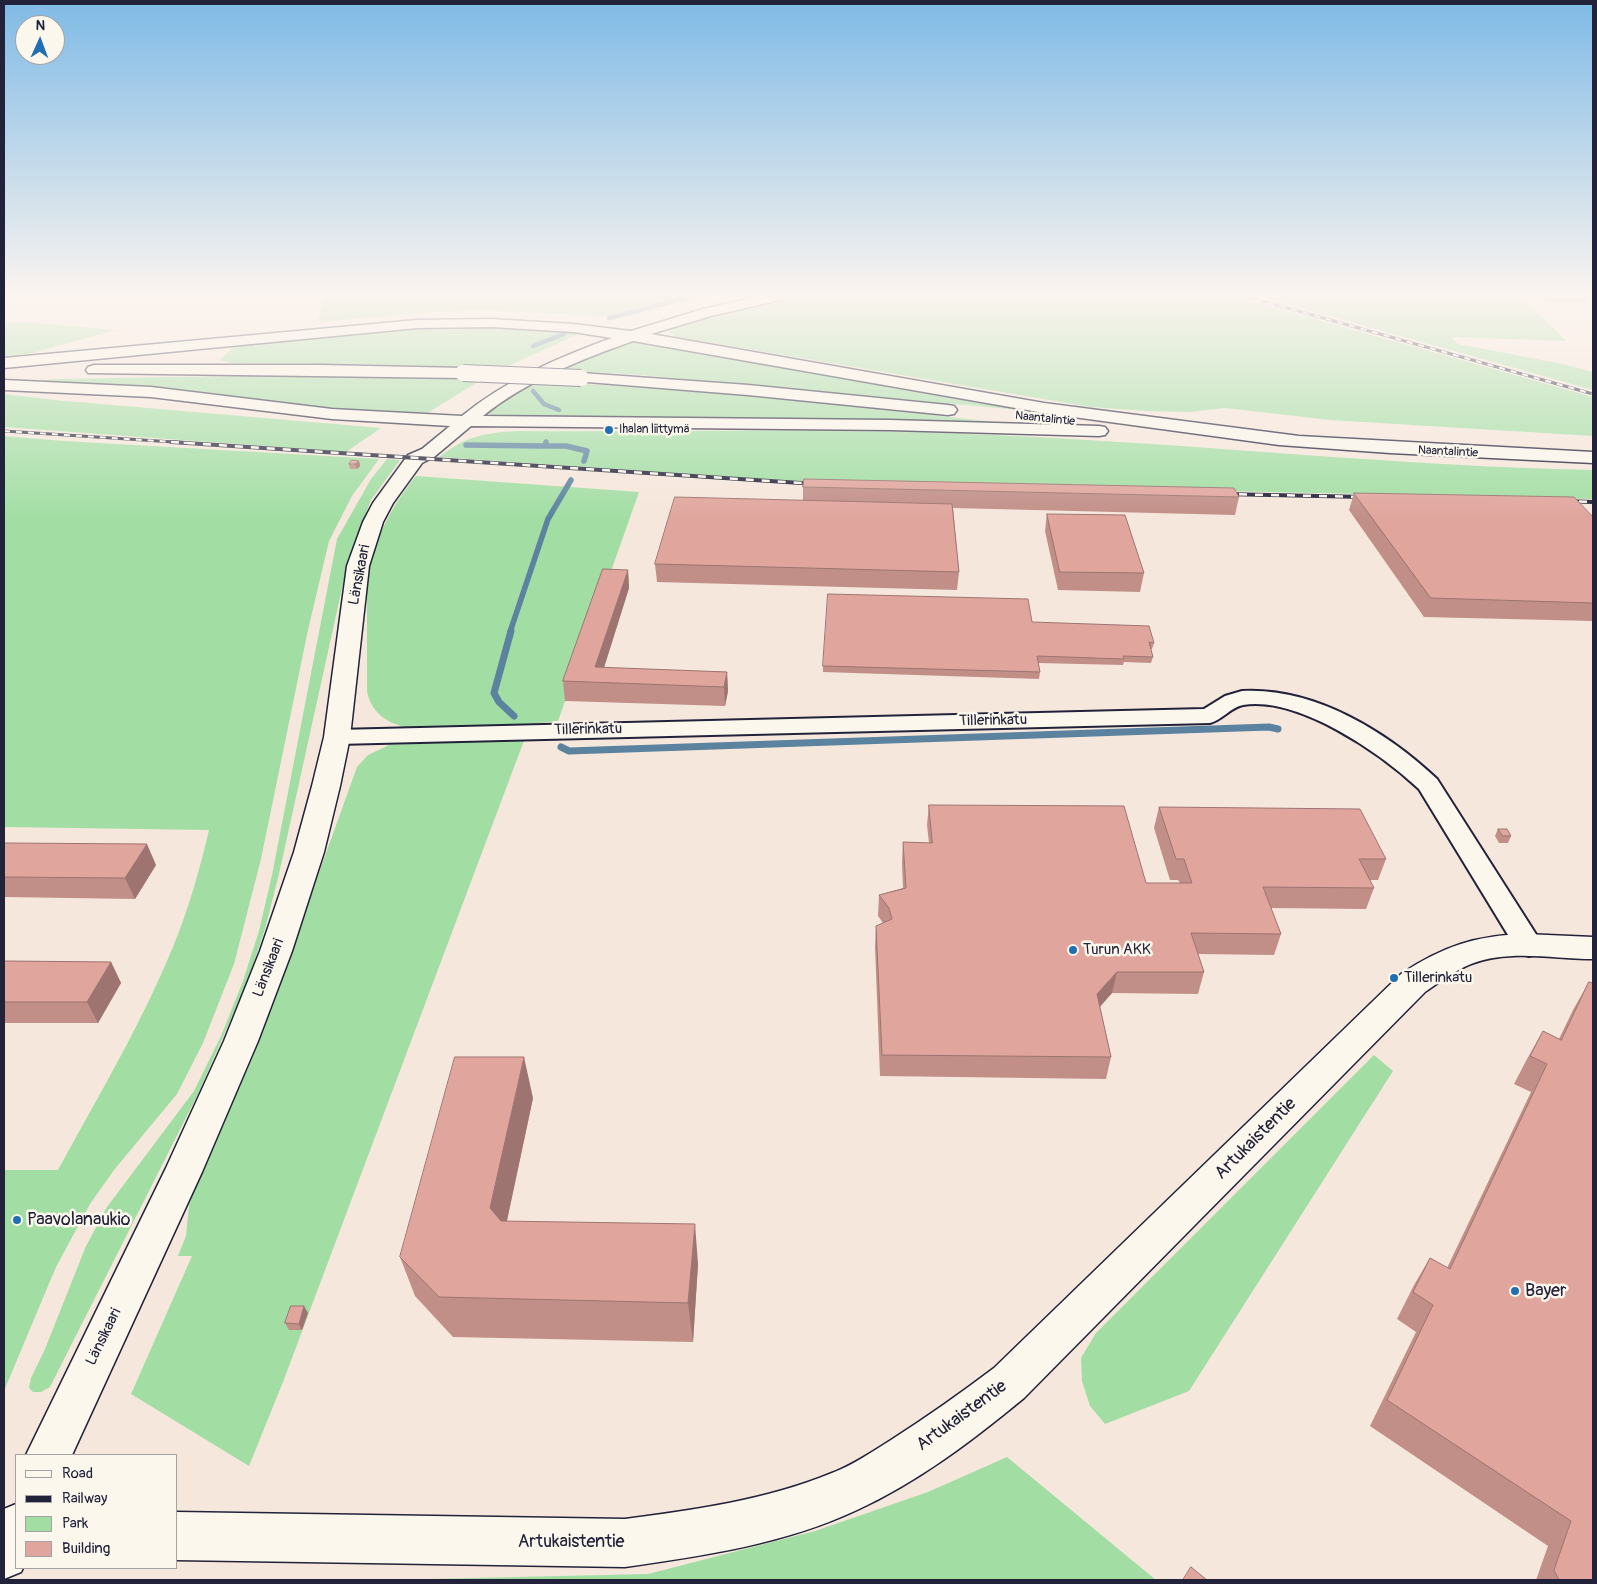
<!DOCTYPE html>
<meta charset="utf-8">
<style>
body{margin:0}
#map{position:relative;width:1597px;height:1584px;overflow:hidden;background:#f6e7dc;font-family:Pangolin,sans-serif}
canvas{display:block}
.frame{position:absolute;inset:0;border:5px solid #22223b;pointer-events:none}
.legend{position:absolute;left:15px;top:1454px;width:162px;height:115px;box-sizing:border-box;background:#fbf7ec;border:1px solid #a4a2a5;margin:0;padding:6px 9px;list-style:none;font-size:15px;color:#22223b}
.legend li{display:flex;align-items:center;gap:10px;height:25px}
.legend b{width:25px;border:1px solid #a4a2a5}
.north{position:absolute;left:15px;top:15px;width:50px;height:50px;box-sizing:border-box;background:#fbf7ec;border:1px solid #a4a2a5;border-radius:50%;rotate:2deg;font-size:14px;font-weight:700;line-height:20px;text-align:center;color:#22223b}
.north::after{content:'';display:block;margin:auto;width:18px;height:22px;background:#1f6fb2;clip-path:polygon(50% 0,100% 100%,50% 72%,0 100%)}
</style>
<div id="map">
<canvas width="1597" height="1584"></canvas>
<div class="frame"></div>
<ul class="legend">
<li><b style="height:6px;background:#fbf7ec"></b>Road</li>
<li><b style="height:6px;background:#22223b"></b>Railway</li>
<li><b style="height:14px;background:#a2dea4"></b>Park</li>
<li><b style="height:14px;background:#e0a69e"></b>Building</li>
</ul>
<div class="north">N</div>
</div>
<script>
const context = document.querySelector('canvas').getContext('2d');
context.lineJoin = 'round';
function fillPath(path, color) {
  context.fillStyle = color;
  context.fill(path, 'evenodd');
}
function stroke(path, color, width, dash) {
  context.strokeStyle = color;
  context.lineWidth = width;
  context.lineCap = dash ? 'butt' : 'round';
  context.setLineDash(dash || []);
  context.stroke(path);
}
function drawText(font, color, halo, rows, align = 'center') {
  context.font = font + ' Pangolin,sans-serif';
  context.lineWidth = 5;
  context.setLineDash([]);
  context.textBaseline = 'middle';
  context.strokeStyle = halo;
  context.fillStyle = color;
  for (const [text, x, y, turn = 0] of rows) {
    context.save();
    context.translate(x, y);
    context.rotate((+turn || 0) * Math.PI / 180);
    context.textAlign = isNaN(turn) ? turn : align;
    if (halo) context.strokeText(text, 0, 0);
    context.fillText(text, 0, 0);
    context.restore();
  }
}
fillPath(new Path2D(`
 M324 296H689L604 316 477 310 417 313 318 322Z
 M803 296H1233L1593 397V436L1330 420 1225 408 1189 412 1145 411 1090 407 678 337 668 332 673 326 682 323Z
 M1258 296H1435L1436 299 1525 300 1566 341 1451 337 1458 344 1563 364 1593 372V390Z
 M27 322 115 330 29 354 4 356V323Z
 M483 326 583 332 502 369 369 364 231 363 220 360 230 350 242 343 405 328Z
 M633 340 1040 412 641 375 558 370Z
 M292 375 481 380 421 417 31 382 55 379Z
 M532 382C693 387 854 407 1014 424L492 416 487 412 489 409Z
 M4 394 55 400 381 428 346 452 4 427Z
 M518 431C683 432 850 428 1015 436 1208 445 1400 466 1593 470V499L809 482 439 457C467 436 483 433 518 431Z
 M4 436 64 441 379 459 352 496 329 541 308 630 261 859 234 964 203 1043 177 1094 114 1170 90 1204 56 1267 4 1391V1170H58C101 1091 148 1013 180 929 192 897 201 864 209 830L4 827Z
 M387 459 400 460 371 500 348 561 279 874 265 929 248 980 199 1092 50 1387 41 1392H33L29 1388 31 1378 45 1349 86 1246 107 1207 194 1091 221 1036 243 981 259 931 272 875 337 539 371 479Z
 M416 476 639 492 558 721 530 724 408 728C387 723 371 713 367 691V581C373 541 391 507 416 476Z
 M525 738 283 1382 249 1466 131 1394 192 1256H178L186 1236 189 1205 204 1166 252 1059 357 767 368 755 389 745Z
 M1374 1055 1393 1071 1189 1391 1105 1424 1090 1406 1082 1381 1081 1358 1096 1333Z
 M1007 1457 1156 1580H385L648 1574 815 1531 928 1492Z`), '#a2dea4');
stroke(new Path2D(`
 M609 318 694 296
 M533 346 564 334
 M533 391 544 404 559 410`), '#5b839f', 4.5);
stroke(new Path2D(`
 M546 442 545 446H566L587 451 584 461
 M466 445 545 446
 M510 632 548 519 571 480`), '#5b839f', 5.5);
stroke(new Path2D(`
 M511 631 494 693 499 702 514 716
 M561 747 569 751 1269 727 1278 729`), '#5b839f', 7);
const street = new Path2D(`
 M1242 691C1314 687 1386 731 1437 779L1539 939 1543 946 1539 953 1529 956 1519 953 1419 789C1381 753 1298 696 1243 705 1231 707 1222 720 1210 723L337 744 329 742 325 737 329 732 337 730 1204 709 1225 696Z`);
const secondary = new Path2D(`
 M759 296H786L784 299 711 316 651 334 1044 403 1299 436 1593 452V463L1390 453 1279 445 1044 413 633 341C582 359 526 381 483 416L890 420 1099 426 1105 427 1108 431 1105 435 1099 436 890 430 471 426 434 457 422 463 393 503 383 522 369 566 350 737 340 786 324 852 292 951 258 1041 202 1172 72 1455H26L166 1168 224 1041 260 951 294 852 312 786 324 737 347 566 363 522 373 503 408 455 422 449 450 426 332 419 151 397 4 390V380L151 387 332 409 462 416C506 380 559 357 612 338L573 332 492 327 417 328 4 368V358L417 320 492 319 573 324 631 331 703 309Z
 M94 365H323L463 368 469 370 471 373 469 376 463 378 88 373 86 370 88 367Z
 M581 373 748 385 948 405 954 406 957 410 954 414 948 415 748 395 575 381 573 378 575 375Z
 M1525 934 1593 937V959C1554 959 1509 949 1471 964 1454 971 1439 982 1425 992L1024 1398C973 1440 918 1482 857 1510 785 1544 703 1556 625 1567L176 1560V1512L625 1519C694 1510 767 1500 832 1473 853 1465 872 1452 891 1440 927 1417 961 1393 994 1368L1401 974C1442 947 1476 935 1525 934Z
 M16 1504V1568H23L21 1572 4 1579V1509Z`);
stroke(street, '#22223b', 4);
stroke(secondary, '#22223b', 3);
fillPath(street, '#fbf7ec');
fillPath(secondary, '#fbf7ec');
const railFar1 = new Path2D(`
 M1245 296 1593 394
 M4 431 189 443`);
const rail = new Path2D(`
 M171 442 816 484
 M1223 494 1366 497
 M1563 501 1593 502`);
stroke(railFar1, '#22223b', 3);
stroke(rail, '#22223b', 4);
stroke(railFar1, '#fbf7ec', 2, [6]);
stroke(rail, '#fbf7ec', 2.5, [8]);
const secondaryBridge = new Path2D(`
 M463 373 581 378`);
stroke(secondaryBridge, '#22223b', 18, []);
stroke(secondaryBridge, '#fbf7ec', 16);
fillPath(new Path2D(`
 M1539 296H1586L1589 298 1587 303H1548Z
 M359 461 360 466 357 469H350L349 464Z
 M803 487 1239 497 1235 515 953 508 959 572 957 590 657 582 655 564 803 500Z
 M1354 493 1593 517V621L1424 617 1349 510Z
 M1047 514 1144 573 1140 592 1058 590 1045 531Z
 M628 570 629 588 604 668 727 672 728 691 725 706 565 701 563 681Z
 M1032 622 1154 643 1152 649H1150L1153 657 1151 663 1124 662 1123 665 1038 663 1040 672 1039 679 823 672V666Z
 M929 805 1146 883H1180L1178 880H1170L1154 828 1159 807 1386 859 1378 880H1370L1374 888 1366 909 1271 908 1281 934 1274 955 1198 954 1204 972 1198 994 1112 993 1100 1007 1111 1057 1106 1079 880 1076 875 947 876 926 883 923 878 916 879 895 903 888 902 863 903 842 929 843 927 825Z
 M1498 829 1511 836 1508 843H1499L1495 836Z
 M4 843 156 865 135 899 4 897Z
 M4 961 111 962 121 983 98 1023H4Z
 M1589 982 1593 1580H1536L1548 1546 1370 1426 1416 1332 1397 1319 1414 1285 1430 1258 1447 1268 1531 1092 1514 1084 1527 1059 1543 1031 1559 1039 1573 1010Z
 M533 1098 507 1221 698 1264 693 1342 453 1337 415 1296 400 1257Z
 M308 1313 302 1330H289L285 1323Z`), '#c18f88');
fillPath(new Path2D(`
 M359 461 360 466 357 469 355 464Z
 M628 570 629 588 599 683 595 667Z
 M727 672 728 691 725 706 724 687Z
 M147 844 156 865 135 899 125 878Z
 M111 962 121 983 98 1023 87 1002Z
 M1117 972 1112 993 1092 1015 1097 994Z
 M524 1057 533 1098 501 1248 490 1208Z
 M695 1224 698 1264 693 1342 688 1303Z
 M304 1306 308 1313 302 1330 299 1324Z`), '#9d746f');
const building = new Path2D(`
 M1547 296H1586L1589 298H1550Z
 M352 460 359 461 355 464H349Z
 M804 479 1234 488 1239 497 803 487Z
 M1354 493 1574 497 1593 517V603L1431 598Z
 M675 497 952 504 959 572 655 564Z
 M1047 514 1125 515 1144 573 1060 572Z
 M603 569 628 570 595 667 727 672 724 687 563 681Z
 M828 594 1028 599 1032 622 1149 626 1154 643 1149 642 1153 657 1123 656 1124 659 1037 656 1040 672 823 666Z
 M929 805 1124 806 1146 883H1192L1184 859H1176L1159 807 1360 809 1386 859H1359L1374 888 1263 887 1281 934 1191 933 1204 972H1117L1097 994 1111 1057 882 1055 876 926 892 919 889 908 879 895 906 888 903 842 932 843Z
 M1498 829H1507L1511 836H1503Z
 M4 843 147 844 125 878 4 877Z
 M4 961 111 962 87 1002H4Z
 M1589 982 1593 983V1580H1559L1554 1570 1571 1521 1387 1400 1433 1305 1413 1292 1430 1258 1450 1269 1547 1064 1530 1056 1543 1031 1561 1040Z
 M455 1057H524L490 1208 501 1221 695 1224 688 1303 439 1297 400 1257Z
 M291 1306H304L299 1324 285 1323Z
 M1191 1567 1207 1580H1183Z`);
fillPath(building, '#e0a69e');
stroke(building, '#9d746f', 1);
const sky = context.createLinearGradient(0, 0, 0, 518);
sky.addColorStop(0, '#7fbae6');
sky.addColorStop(0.57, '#fbf4ef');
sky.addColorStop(1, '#fbf4ef00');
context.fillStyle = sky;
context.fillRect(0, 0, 1597, 518);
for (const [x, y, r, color] of [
 [609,430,5,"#1f6fb2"],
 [1073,950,5,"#1f6fb2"],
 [1394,978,5,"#1f6fb2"],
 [17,1220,5,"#1f6fb2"],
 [1515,1291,5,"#1f6fb2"]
]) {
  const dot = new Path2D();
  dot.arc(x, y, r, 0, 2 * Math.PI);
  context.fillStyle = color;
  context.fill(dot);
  stroke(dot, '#fbf7ec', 2);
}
drawText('12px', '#22223b', '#fbf7ec', [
 ["Naantalintie",1045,419,6],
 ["Naantalintie",1448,452,3]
]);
drawText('12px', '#22223b', '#fbf7ec', [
 ["Ihalan liittymä",619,430]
], 'left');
drawText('15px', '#22223b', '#fbf7ec', [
 ["Länsikaari",360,575,-79],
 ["Tillerinkatu",993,721,-1],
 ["Tillerinkatu",588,730,-1],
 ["Länsikaari",269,968,-69],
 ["Länsikaari",104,1337,-64]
]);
drawText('15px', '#22223b', '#fbf7ec', [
 ["Turun AKK",1083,950],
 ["Tillerinkatu",1404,978]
], 'left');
drawText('18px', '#22223b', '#fbf7ec', [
 ["Artukaistentie",1256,1139,-45],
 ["Artukaistentie",962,1416,-36],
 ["Artukaistentie",571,1542]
]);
drawText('18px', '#22223b', '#fbf7ec', [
 ["Paavolanaukio",27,1220],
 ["Bayer",1525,1291]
], 'left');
</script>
